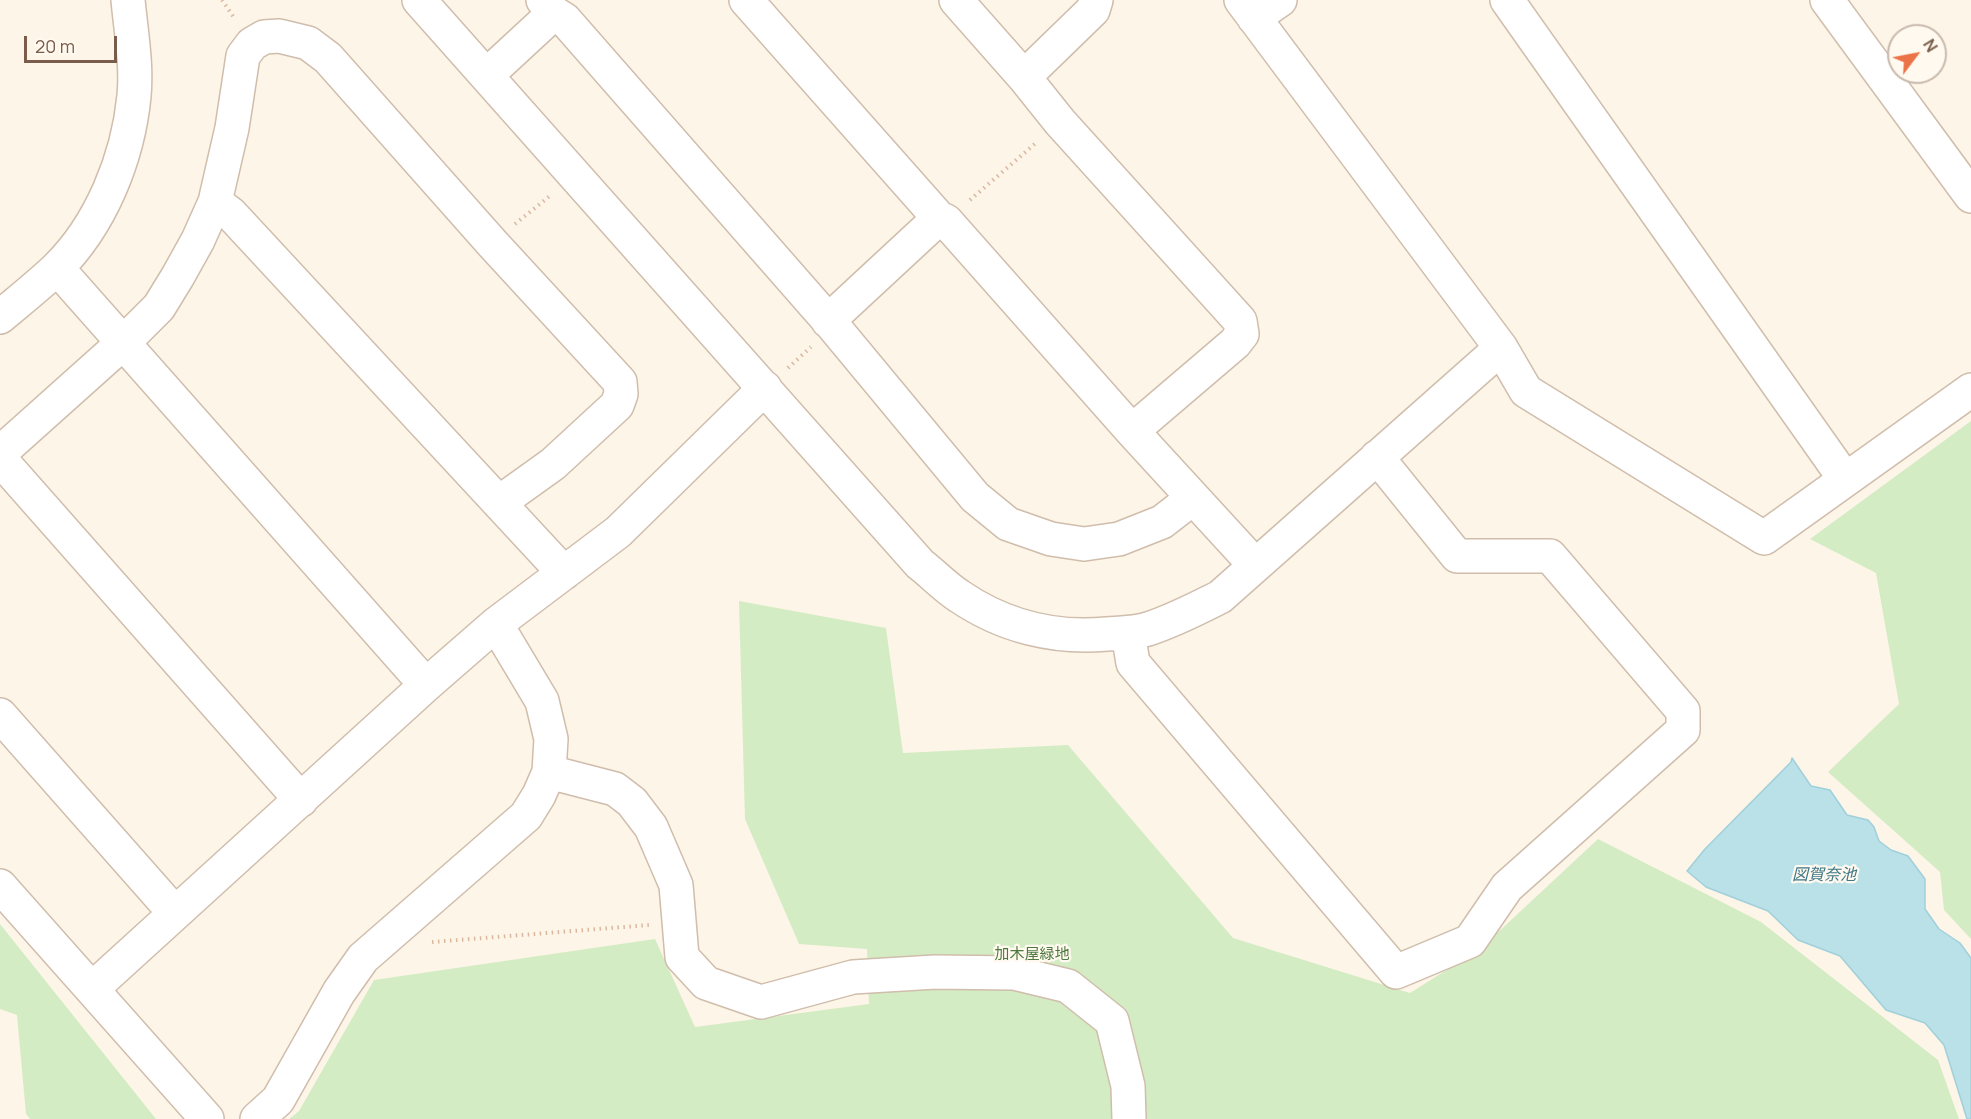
<!DOCTYPE html>
<meta charset="utf-8">
<style>
body{margin:0}
#map{position:relative;width:1971px;height:1119px;overflow:hidden;background:#fdf5e7;font-family:Manrope,sans-serif}
canvas{display:block}
.north{position:absolute;left:1887px;top:24px;width:60px;height:60px;box-sizing:border-box;background:#fff9ef;border:2px solid #c9baad;border-radius:50%;rotate:58deg;font-size:16px;font-weight:700;line-height:24px;text-align:center;color:#795c4a}
.north::after{content:'';display:block;margin:auto;width:21px;height:27px;background:#ec7248;clip-path:polygon(50% 0,100% 100%,50% 72%,0 100%)}
.scale{position:absolute;left:24px;top:36px;width:93px;height:27px;box-sizing:border-box;border:3px solid #795c4a;border-top:0;padding-left:8px;font-size:18px;line-height:21px;white-space:nowrap;color:#795c4a;-webkit-text-stroke:4px #fff9ef;paint-order:stroke}
</style>
<div id="map">
<canvas width="1971" height="1119"></canvas>
<div class="north">N</div>
<div class="scale">20 m</div>
</div>
<script>
const context = document.querySelector('canvas').getContext('2d');
context.lineJoin = 'round';
function fillPath(path, color) {
  context.fillStyle = color;
  context.fill(path, 'evenodd');
}
function stroke(path, color, width, dash) {
  context.strokeStyle = color;
  context.lineWidth = width;
  context.lineCap = dash ? 'butt' : 'round';
  context.setLineDash(dash || []);
  context.stroke(path);
}
function drawText(font, color, halo, rows, align = 'center') {
  context.font = font + ' Manrope,"Noto Sans JP",sans-serif';
  context.lineWidth = 4.5;
  context.setLineDash([]);
  context.textBaseline = 'middle';
  context.strokeStyle = halo;
  context.fillStyle = color;
  for (const [text, x, y, turn = 0] of rows) {
    context.save();
    context.translate(x, y);
    context.rotate((+turn || 0) * Math.PI / 180);
    context.textAlign = isNaN(turn) ? turn : align;
    if (halo) context.strokeText(text, 0, 0);
    context.fillText(text, 0, 0);
    context.restore();
  }
}
fillPath(new Path2D(`
 M1971 421V939L1944 910 1940 872 1828 772 1899 704 1876 573 1810 539Z
 M739 601 886 628 903 753 1068 745 1233 938 1410 993 1480 949 1598 839 1761 922 1938 1060 1959 1119H289L299 1111 374 980 655 939 695 1027 869 1004 867 949 799 944 745 819Z
 M0 924 156 1119H30L26 1114 17 1015 0 1009Z`), '#d3ecc4');
const water = new Path2D(`
 M1792 758 1811 786 1830 790 1847 815 1868 820 1874 827 1879 841 1891 850 1908 856 1925 879V909L1939 929 1960 943 1971 958V1119H1967L1944 1045 1925 1023 1886 1010 1840 956 1798 940 1768 911 1706 887 1687 871 1705 849 1791 762Z`);
fillPath(water, '#bae0e8');
stroke(water, '#a0d0db', 1.5);
const minor = new Path2D(`
 M419 0 920 564C933 574 945 587 959 596 1003 626 1054 639 1107 634 1121 633 1135 633 1148 629 1173 621 1196 609 1220 597L1501 348
 M543 0 554 13 565 20 834 327 975 497 1008 524 1051 539 1084 544 1119 539 1162 522 1193 498
 M746 0 939 218 946 221 1132 431 1255 565
 M956 0 1024 77 1060 122 1240 321 1242 334 1235 343 1132 431
 M1241 0 1501 348 1526 391 1764 538 1971 390
 M1507 0 1845 479
 M1827 0 1971 196
 M1254 18 1280 0
 M487 75 554 13
 M1024 77 1093 10 1096 0
 M215 202 231 214 564 573
 M57 268 426 685
 M0 317C19 301 38 286 56 269 101 225 128 158 134 96 137 64 131 32 128 0
 M828 321 939 218
 M0 453 124 342 159 307 178 276 198 240 215 202 232 128 243 56 252 44 264 37 279 36 308 43 328 58 492 243 620 382 621 394 617 405 553 464 500 502
 M0 459 301 800
 M1128 633 1133 663 1396 972 1470 941 1507 887 1683 730V711L1550 556H1457L1377 457
 M0 715 174 912
 M549 772 615 789 632 802 651 827 676 885 682 957 706 983 761 1002 853 977 935 972 1014 973 1068 986 1112 1021 1128 1086 1129 1119
 M0 886 207 1119
 M92 989 426 685 496 624 618 532 765 388
 M257 1119 278 1100 339 992 363 958 526 816 539 795 549 772 551 739 542 701 496 624`);
stroke(minor, '#d0bdac', 36);
stroke(new Path2D(`
 M222 0 235 19
 M970 200 1037 142
 M515 224 551 195
 M788 368 811 347
 M432 942 649 925`), '#dab8a0', 4, [1.5, 4.5]);
stroke(minor, '#fff', 33);
drawText('15px', '#4d793e', '#fff9ef', [
 ["加木屋緑地",1032,955]
]);
drawText('italic 16px', '#3f7786', '#fff9ef', [
 ["図賀奈池",1824,876]
]);
</script>
